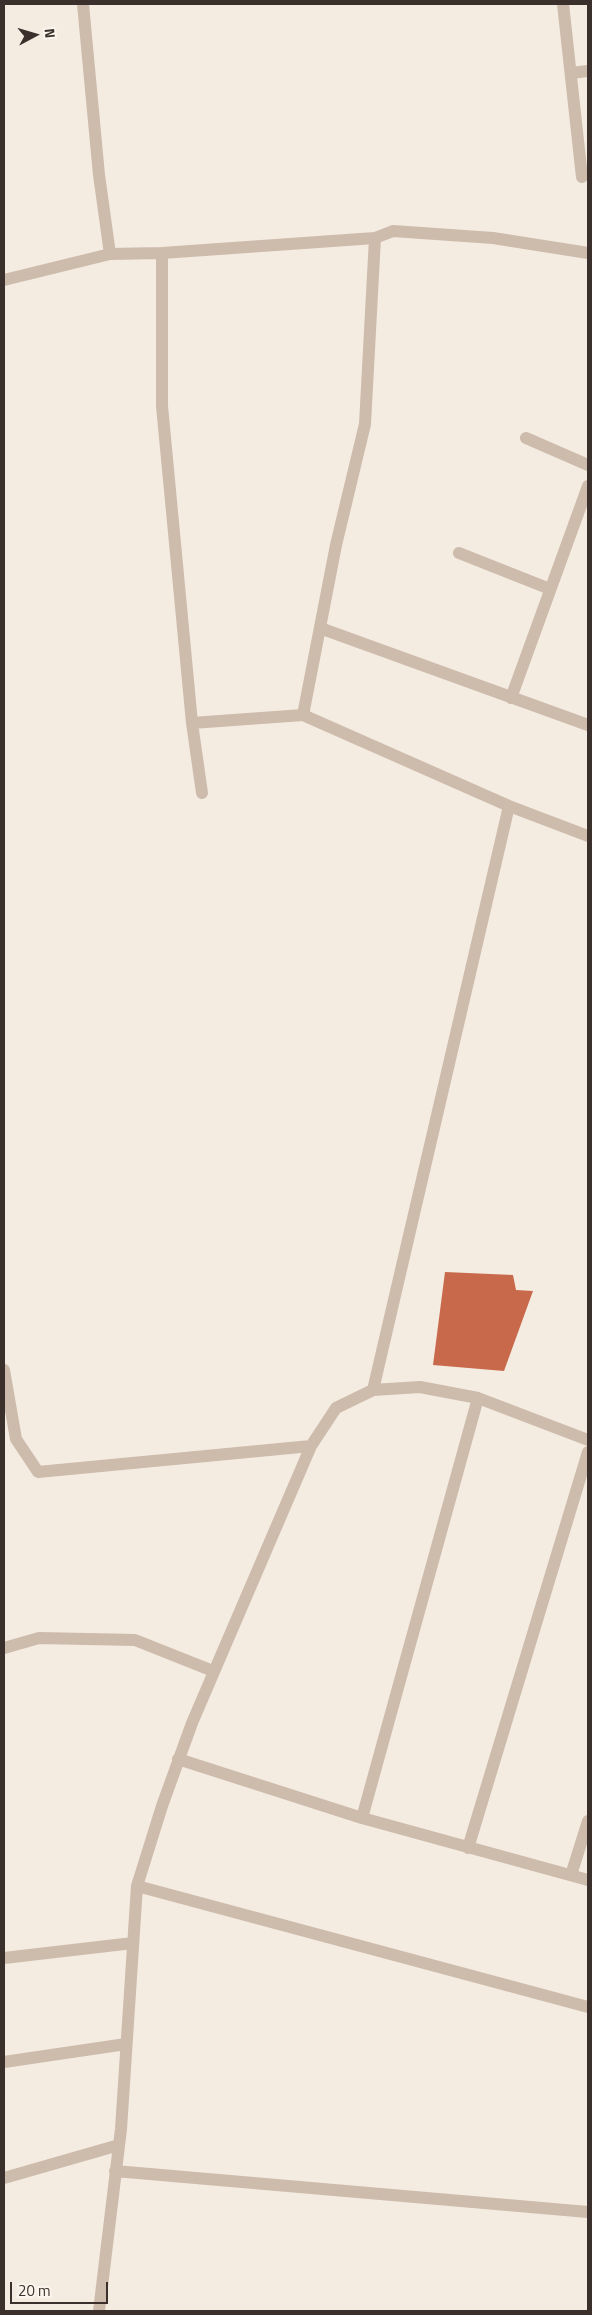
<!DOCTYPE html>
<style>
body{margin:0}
#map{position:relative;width:592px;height:2315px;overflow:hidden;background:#f4ebe1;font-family:"Titillium Web",sans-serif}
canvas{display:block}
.frame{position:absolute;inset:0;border:5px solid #3b302b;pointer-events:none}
.north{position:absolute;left:10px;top:10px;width:50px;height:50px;-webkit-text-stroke:4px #fbf5ee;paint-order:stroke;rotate:84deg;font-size:14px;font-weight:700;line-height:20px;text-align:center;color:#3b302b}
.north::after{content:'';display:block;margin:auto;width:18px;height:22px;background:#3b302b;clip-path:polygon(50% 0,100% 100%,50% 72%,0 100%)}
.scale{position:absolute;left:10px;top:2282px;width:98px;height:22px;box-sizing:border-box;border:2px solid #3b302b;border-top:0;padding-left:6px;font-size:15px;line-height:18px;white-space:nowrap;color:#3b302b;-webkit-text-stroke:4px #fbf5ee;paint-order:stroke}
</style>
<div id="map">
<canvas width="592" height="2315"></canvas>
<div class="frame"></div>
<div class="north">N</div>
<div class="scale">20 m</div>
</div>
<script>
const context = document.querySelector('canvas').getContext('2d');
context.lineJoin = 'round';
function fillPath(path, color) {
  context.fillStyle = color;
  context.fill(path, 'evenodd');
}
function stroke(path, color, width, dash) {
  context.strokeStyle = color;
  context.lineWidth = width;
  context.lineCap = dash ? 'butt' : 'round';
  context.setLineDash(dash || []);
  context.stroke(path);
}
fillPath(new Path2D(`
 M445 1272 513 1275 516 1290 533 1291 504 1371 433 1365Z`), '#c8694b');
stroke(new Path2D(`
 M83 4 99 175 110 254 162 253 375 238
 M563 4 582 177
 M571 73 588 71
 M162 253V406L192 723 202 793
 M4 280 110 254
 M526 438 588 465
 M459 553 550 589
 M320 628 588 725
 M511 698 588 486
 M303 715 509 806 588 836
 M192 723 303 715 336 545 365 424 375 238 393 231 493 238 588 253
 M4 1370 16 1439 38 1472 311 1446
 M373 1390 420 1387 478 1398 588 1440
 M4 1648 39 1638 135 1640 213 1671
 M178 1759 362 1818 588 1880
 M362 1818 478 1398
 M468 1848 588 1452
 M571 1875 588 1821
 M137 1886 588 2007
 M4 1958 133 1943
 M4 2062 126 2044
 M115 2171 588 2212
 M4 2178 119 2145
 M99 2311 121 2129 137 1886 162 1806 192 1723 311 1446 336 1408 373 1390 509 806`), '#cdbbac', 12);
</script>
